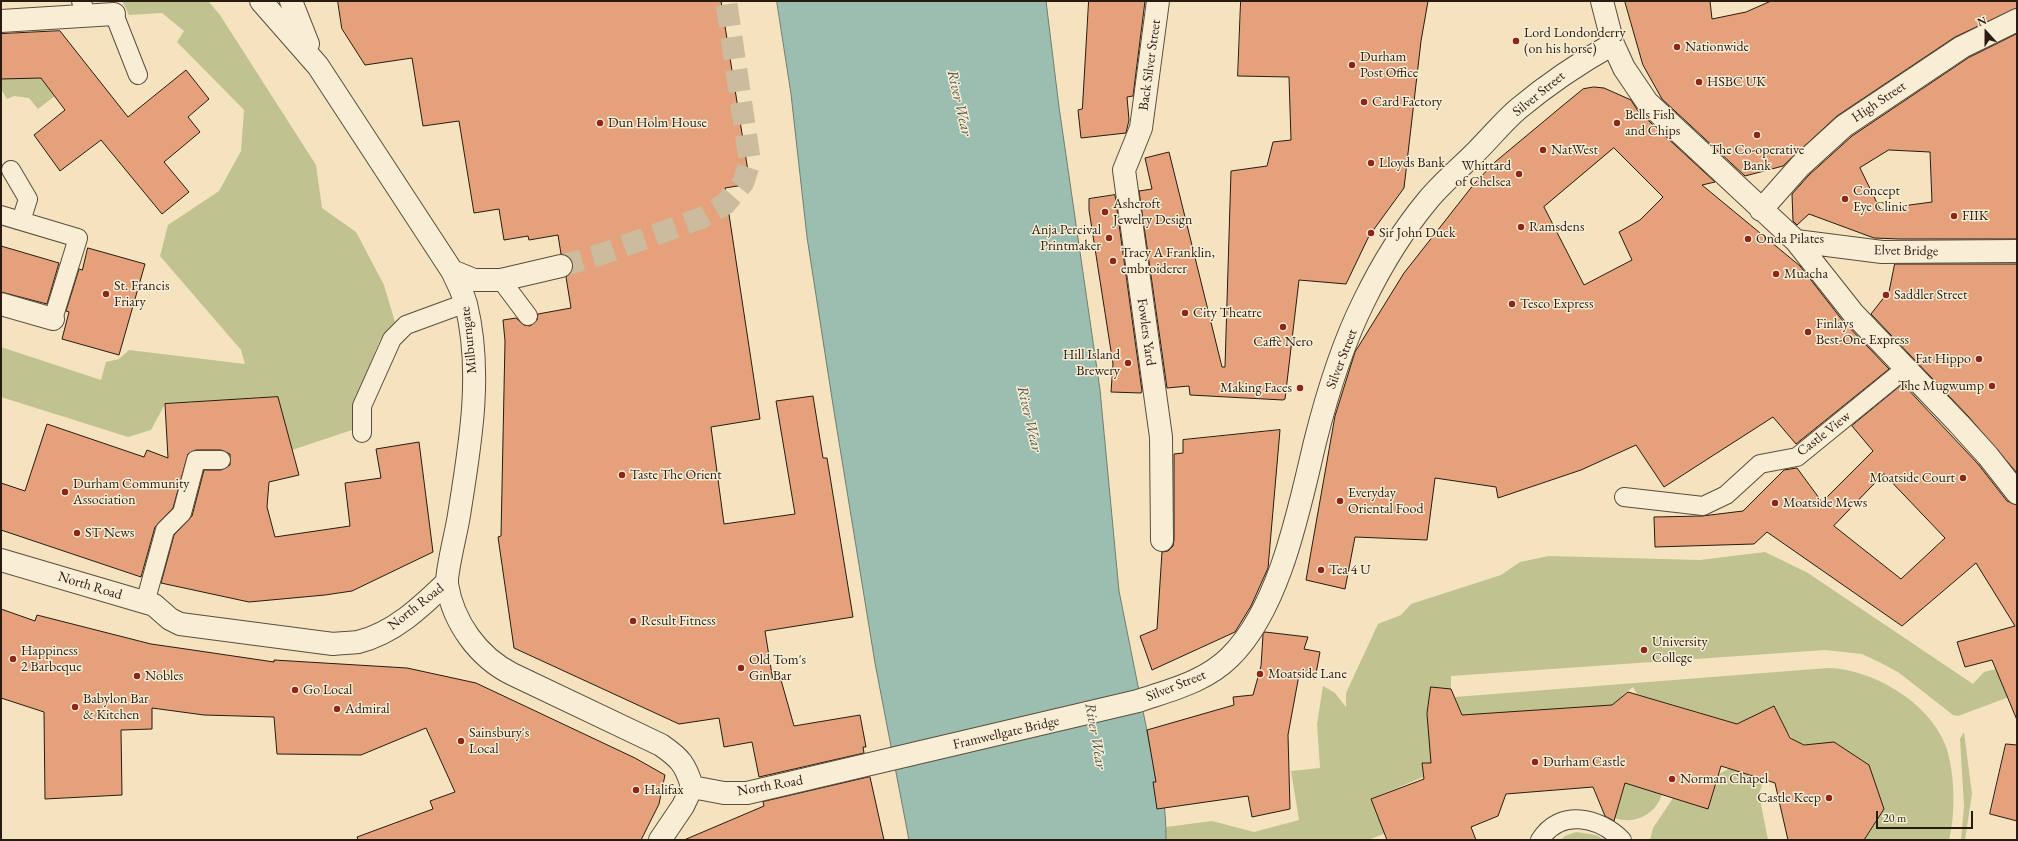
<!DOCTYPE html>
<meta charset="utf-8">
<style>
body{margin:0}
#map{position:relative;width:2018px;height:841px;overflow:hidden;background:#f5e3bf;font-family:"EB Garamond",serif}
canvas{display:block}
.frame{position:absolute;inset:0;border:2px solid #281b10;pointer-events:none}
.north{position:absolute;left:1966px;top:12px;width:40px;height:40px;-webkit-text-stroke:3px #f8edd5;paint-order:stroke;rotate:339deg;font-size:11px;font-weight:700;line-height:16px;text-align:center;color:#281b10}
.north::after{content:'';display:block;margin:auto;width:14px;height:18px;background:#281b10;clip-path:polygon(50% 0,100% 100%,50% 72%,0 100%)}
.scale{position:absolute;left:1876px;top:811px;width:97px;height:18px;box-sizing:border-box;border:2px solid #281b10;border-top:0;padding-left:5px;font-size:12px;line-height:14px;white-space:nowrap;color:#281b10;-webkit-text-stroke:3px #f8edd5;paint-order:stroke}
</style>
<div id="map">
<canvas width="2018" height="841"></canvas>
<div class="frame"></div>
<div class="north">N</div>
<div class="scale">20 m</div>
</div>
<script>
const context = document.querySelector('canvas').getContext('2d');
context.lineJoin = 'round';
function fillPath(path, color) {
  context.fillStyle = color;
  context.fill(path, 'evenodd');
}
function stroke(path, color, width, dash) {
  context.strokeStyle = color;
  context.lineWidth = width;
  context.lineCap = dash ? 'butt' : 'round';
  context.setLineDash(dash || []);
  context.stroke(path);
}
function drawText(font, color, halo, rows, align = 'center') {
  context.font = font + ' "EB Garamond",serif';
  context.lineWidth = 3;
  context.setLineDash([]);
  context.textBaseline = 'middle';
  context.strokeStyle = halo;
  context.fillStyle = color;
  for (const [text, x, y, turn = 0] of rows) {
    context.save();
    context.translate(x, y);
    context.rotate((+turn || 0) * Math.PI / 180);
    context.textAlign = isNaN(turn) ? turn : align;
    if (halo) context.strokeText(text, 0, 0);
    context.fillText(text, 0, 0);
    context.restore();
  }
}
fillPath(new Path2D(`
 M122 1H208L220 15 316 165 322 208 356 232 384 285 395 322 380 340 353 406 352 430 292 450 278 397 165 404 151 430 128 437 1 397V347L101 380 106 362 119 359 129 350 245 364 241 350 160 256 168 225 219 191 241 151 244 110 177 42 184 31 162 13 129 15Z
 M40 77 55 96 38 109 29 98 14 96 7 99 1 89V79Z
 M1765 552 1808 573 1973 684 1984 672 1996 669 2017 694 1958 716 1953 715 1898 672 1879 662 1862 654 1825 650 1451 676V689L1431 688 1427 713 1431 763H1422L1423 777 1371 799 1391 831 1368 840H1166V827L1212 821 1254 832 1299 820 1291 771 1320 768 1317 724 1323 686 1335 693 1346 707V693L1378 624 1401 615 1411 604 1501 575 1520 562 1549 556 1700 560Z
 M1828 668C1873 669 1928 702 1945 744 1955 770 1956 813 1949 840H1864L1884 809 1869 765 1834 742C1792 746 1795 748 1777 711L1769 708 1738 724 1637 694 1633 687 1622 696 1626 704 1462 715 1455 697Z
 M1964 732 1972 794 1965 840H1961L1964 806 1960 739Z
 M1730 768 1764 779 1759 794 1768 840H1650L1653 828 1673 798 1708 809 1719 774Z
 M1625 783 1662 794C1656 815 1633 826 1613 817L1611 812 1618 808Z
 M1576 832 1596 835 1605 840H1560L1565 836Z`), '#c0c38f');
const water = new Path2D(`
 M777 1H1046L1059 107 1100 390 1119 591 1152 756C1163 785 1166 809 1166 840H909L875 663 833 405 807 237 791 94Z`);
fillPath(water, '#9cbeb1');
stroke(water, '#6e7d71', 1);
const building = new Path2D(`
 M338 1H721L750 184 725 188 760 419 711 427 724 524 795 514 776 401 813 396 823 458H827L853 617 765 631 773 681 781 680 794 726 860 715 866 747H863L864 753 759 777 752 742 724 747 719 718 679 724 514 648 498 537 501 536 505 341 503 320 516 318 524 325 530 326 537 320 538 314 571 308 566 277 573 270V263L570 257 561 254 558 235 529 240 528 236 504 240 499 209 474 213 459 121 423 126 412 58 365 65 342 29Z
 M1089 1H1145L1133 96 1127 97 1129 120 1126 133 1081 138 1078 110 1082 109Z
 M1241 1H1428L1421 41 1404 188 1369 236 1346 284 1299 280 1285 399 1283 400 1190 395 1189 386 1167 388 1139 191 1152 189 1145 158 1169 152 1222 367H1225L1231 171 1267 166 1273 142 1291 140 1289 77 1238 76Z
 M1625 1H1710L1712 19 1746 12 1771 1H2017V8L1955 37 1837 116 1783 166 1745 176 1662 99 1643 65Z
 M60 31 128 117 186 70 209 99 188 117 200 132 164 162 189 192 162 214 101 140 60 171 34 135 65 110 41 78 1 79V34Z
 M2017 34V239H1900L1874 238 1809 214 1797 225 1793 221 1792 194 1809 175 1852 136 1968 58ZM1889 150 1930 152 1932 202 1880 209 1860 168Z
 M1594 87 1604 88 1631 100 1638 111 1715 182 1702 185 1800 266 1843 321 1889 369 1796 444 1773 417 1664 487 1636 445 1581 470 1498 498 1496 487 1435 478 1427 540 1355 537 1345 589 1306 580 1335 416 1355 352 1404 273 1474 184 1495 162 1561 107 1583 89ZM1614 148 1663 197 1640 220 1619 232 1632 260 1584 285 1544 207Z
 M1115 195 1142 391 1141 393 1111 392 1113 364 1089 210V199Z
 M1 246 59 263 47 304 1 292Z
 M88 248 145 264 119 355 62 339 69 312 66 311 79 269 82 270Z
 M1895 264H2017V473L1968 416 1871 314 1889 291Z
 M1903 384 1978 464 2007 501 2017 505V720L1992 660 1965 667 1957 642 2015 626 1976 563 1902 626 1767 532 1754 544 1655 547 1654 517 1702 516 1743 511 1784 470 1797 468 1822 502 1873 451 1852 426ZM1884 474 1945 538 1901 579 1834 526Z
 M278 397 299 475 269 482 267 507 275 537 350 526 345 483 381 478 376 449 419 442 433 552 352 591 325 595 249 602 161 583 174 535 192 516 204 470H221L230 465V454L221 450H196L188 454 173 508 155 527 141 577 1 530V483L25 491 47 424 144 457 147 450 168 458 165 404Z
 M1280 430 1268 568 1251 606 1235 632 1152 670 1140 636 1157 629 1162 552 1168 551 1173 546 1174 540V454L1183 453V440Z
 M1 609 35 621 37 615 151 644 179 648 274 662V660L407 668 476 683 635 758 665 775 659 804 641 840H358L357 837 433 809 430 801 455 792 426 728 361 755 277 754 274 717 204 715 152 708V729L121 730 122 795 45 799 44 712 1 698Z
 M1265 632 1308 637 1304 649 1320 652 1315 679 1299 675 1288 735 1290 809 1252 817 1248 796 1157 809 1153 782H1156L1147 730 1234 705 1233 697 1253 695 1261 666 1263 635Z
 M1431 687 1451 689 1462 715 1612 705 1628 692 1737 724 1774 706 1790 738 1804 745 1834 742 1869 765 1884 809 1864 840H1788L1775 783 1721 766 1708 809 1625 783 1614 821 1605 816 1593 787 1506 794 1498 816 1471 827 1476 840H1387L1371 799 1424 779 1422 763H1431L1427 714Z
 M2006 744 2017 745V821L1990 814Z
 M870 777 884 840H684L764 806 763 802Z`);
fillPath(building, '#e4a17c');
stroke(building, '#281b10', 1);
stroke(new Path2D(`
 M561 266 599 255 701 218 725 204 743 183 750 162 726 1`), '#ccbb9c', 22, [22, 11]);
const lane = new Path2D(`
 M81 1 87 15
 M114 14 138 75
 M11 170 28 199 21 221
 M1 215 78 238 53 319
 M501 280 528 316
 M362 433V406L392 339 406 325 466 303
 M1624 497 1703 506 1726 495 1760 464 1797 457 1905 369
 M145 603 165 530 182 513 196 460H221
 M1540 840C1560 808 1599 817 1622 840`);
const street = new Path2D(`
 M261 1 318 66 452 271C457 281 463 293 466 304 483 373 470 446 459 515 457 530 446 571 447 584 453 622 478 657 512 674L661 745C680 758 686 765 692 787
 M291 1 308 44
 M1158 1 1141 128 1124 170 1161 437 1162 540
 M1602 1 1613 44 1624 68 1647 102 1796 241 1853 313 1959 424 1988 456 2017 493
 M1 21 114 14
 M1761 210 1800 166 1844 126 1962 47 2017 20
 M1796 241 1882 252 2017 251
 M452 271 474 280H501L561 266
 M1 304 53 319
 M1 560 154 605 170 619 180 624 333 644C341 643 350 643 358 642 394 633 421 607 447 582
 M692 787 724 793H747L1138 701C1170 690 1205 682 1230 657 1280 608 1299 509 1315 442 1327 394 1342 345 1364 301 1381 266 1403 230 1428 200 1442 183 1460 168 1476 152 1490 138 1503 122 1518 109 1548 84 1579 63 1613 44
 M660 840 683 806 692 787`);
stroke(lane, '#5b4d3c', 20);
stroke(street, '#5b4d3c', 24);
stroke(lane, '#f8edd5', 18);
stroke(street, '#f8edd5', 22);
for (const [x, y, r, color] of [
 [1516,41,4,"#8f2418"],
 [1677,47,4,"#8f2418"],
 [1352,65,4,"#8f2418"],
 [1699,82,4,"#8f2418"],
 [1364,102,4,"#8f2418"],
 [600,123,4,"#8f2418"],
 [1617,123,4,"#8f2418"],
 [1757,135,4,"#8f2418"],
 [1543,150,4,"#8f2418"],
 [1371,163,4,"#8f2418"],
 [1519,174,4,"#8f2418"],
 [1845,199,4,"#8f2418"],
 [1105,212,4,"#8f2418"],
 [1954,216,4,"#8f2418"],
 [1521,227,4,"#8f2418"],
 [1371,233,4,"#8f2418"],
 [1109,238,4,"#8f2418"],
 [1748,239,4,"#8f2418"],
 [1113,261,4,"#8f2418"],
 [1776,274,4,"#8f2418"],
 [106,294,4,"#8f2418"],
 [1886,295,4,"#8f2418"],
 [1512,304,4,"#8f2418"],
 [1185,313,4,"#8f2418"],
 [1283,327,4,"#8f2418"],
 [1808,332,4,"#8f2418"],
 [1979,359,4,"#8f2418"],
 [1128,363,4,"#8f2418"],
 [1992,386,4,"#8f2418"],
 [1300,388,4,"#8f2418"],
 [622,475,4,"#8f2418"],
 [1963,478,4,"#8f2418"],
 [65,492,4,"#8f2418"],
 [1340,501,4,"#8f2418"],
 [1775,503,4,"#8f2418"],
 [77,533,4,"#8f2418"],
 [1321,570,4,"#8f2418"],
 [633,621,4,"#8f2418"],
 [1644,650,4,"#8f2418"],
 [13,659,4,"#8f2418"],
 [741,668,4,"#8f2418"],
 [1260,674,4,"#8f2418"],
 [137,676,4,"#8f2418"],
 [295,690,4,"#8f2418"],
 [75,707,4,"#8f2418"],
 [337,709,4,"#8f2418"],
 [461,741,4,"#8f2418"],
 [1535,762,4,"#8f2418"],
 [1672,779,4,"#8f2418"],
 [636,790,4,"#8f2418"],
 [1829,798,4,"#8f2418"]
]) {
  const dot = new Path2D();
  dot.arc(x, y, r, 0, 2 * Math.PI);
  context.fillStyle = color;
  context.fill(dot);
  stroke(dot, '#f8edd5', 1.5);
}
drawText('14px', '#281b10', '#f8edd5', [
 ["Lord Londonderry",1524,33],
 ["(on his horse)",1524,49],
 ["Nationwide",1685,47],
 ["Durham",1360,57],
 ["Post Office",1360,73],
 ["HSBC UK",1707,82],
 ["Card Factory",1372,102],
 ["Bells Fish",1625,115],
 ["and Chips",1625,131],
 ["Dun Holm House",608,123],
 ["NatWest",1551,150],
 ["The Co-operative",1757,150,"center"],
 ["Bank",1757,166,"center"],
 ["Lloyds Bank",1379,163],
 ["Whittard",1511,166,"right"],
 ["of Chelsea",1511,182,"right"],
 ["Concept",1853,191],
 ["Eye Clinic",1853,207],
 ["Ashcroft",1113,204],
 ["Jewelry Design",1113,220],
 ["FIIK",1962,216],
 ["Ramsdens",1529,227],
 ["Anja Percival",1101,230,"right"],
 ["Printmaker",1101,246,"right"],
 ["Sir John Duck",1379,233],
 ["Onda Pilates",1756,239],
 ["Tracy A Franklin,",1121,253],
 ["embroiderer",1121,269],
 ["Muacha",1784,274],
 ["St. Francis",114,286],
 ["Friary",114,302],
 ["Saddler Street",1894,295],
 ["Tesco Express",1520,304],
 ["City Theatre",1193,313],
 ["Finlays",1816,324],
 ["Best-One Express",1816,340],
 ["Caffè Nero",1283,342,"center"],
 ["Hill Island",1120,355,"right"],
 ["Brewery",1120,371,"right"],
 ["Fat Hippo",1971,359,"right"],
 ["The Mugwump",1984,386,"right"],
 ["Making Faces",1292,388,"right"],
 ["Taste The Orient",630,475],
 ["Moatside Court",1955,478,"right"],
 ["Durham Community",73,484],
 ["Association",73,500],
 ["Everyday",1348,493],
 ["Oriental Food",1348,509],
 ["Moatside Mews",1783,503],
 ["ST News",85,533],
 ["Tea 4 U",1329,570],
 ["Result Fitness",641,621],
 ["University",1652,642],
 ["College",1652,658],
 ["Happiness",21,651],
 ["2 Barbeque",21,667],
 ["Old Tom's",749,660],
 ["Gin Bar",749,676],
 ["Moatside Lane",1268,674],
 ["Nobles",145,676],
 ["Go Local",303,690],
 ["Babylon Bar",83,699],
 ["& Kitchen",83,715],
 ["Admiral",345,709],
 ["Sainsbury's",469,733],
 ["Local",469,749],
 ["Durham Castle",1543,762],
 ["Norman Chapel",1680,779],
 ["Halifax",644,790],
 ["Castle Keep",1821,798,"right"]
], 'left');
drawText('14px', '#281b10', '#f8edd5', [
 ["Back Silver Street",1150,65,-82],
 ["Silver Street",1539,94,-39],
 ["High Street",1879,102,-34],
 ["Elvet Bridge",1906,251,1],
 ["Fowlers Yard",1146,332,82],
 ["Milburngate",469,340,-96],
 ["Silver Street",1342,359,-69],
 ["Castle View",1824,434,-38],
 ["North Road",90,586,17],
 ["North Road",416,607,-38],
 ["Silver Street",1176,686,-22],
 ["Framwellgate Bridge",1006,733,-13],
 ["North Road",770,786,-10]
]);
drawText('italic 15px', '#515448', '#f8edd5', [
 ["River Wear",959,103,77],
 ["River Wear",1029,419,77],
 ["River Wear",1095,736,80]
]);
</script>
